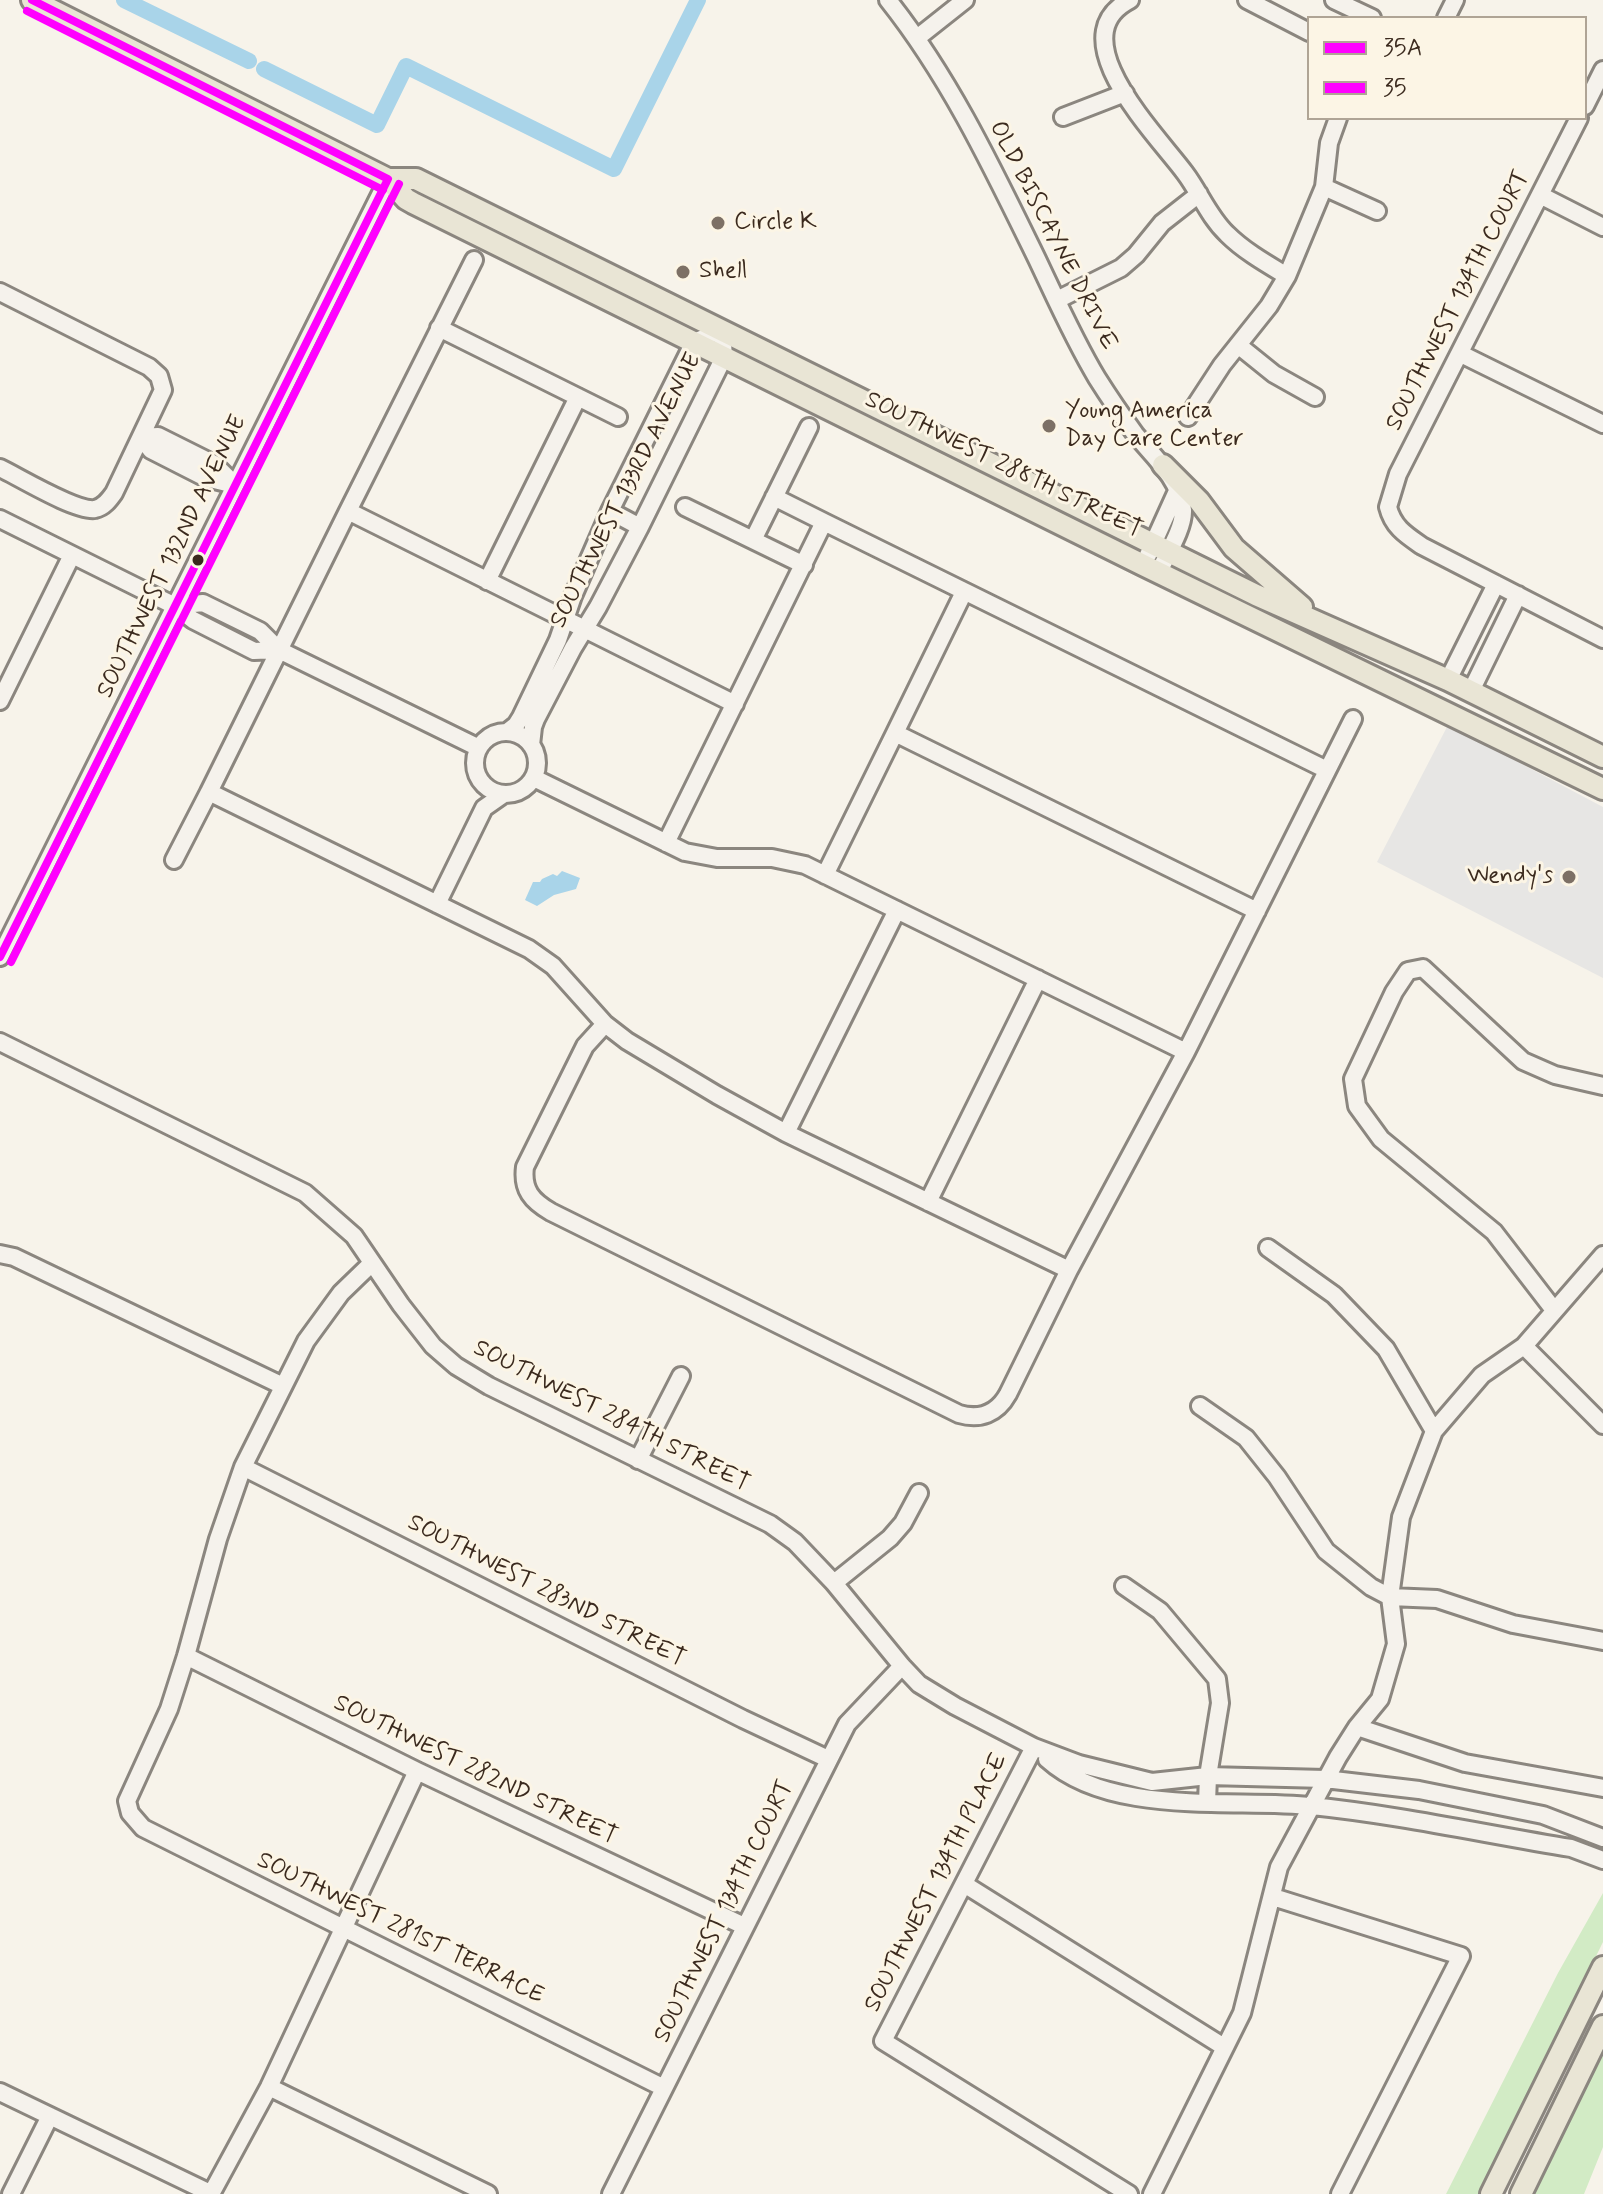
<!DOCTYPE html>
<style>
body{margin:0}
#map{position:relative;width:1603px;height:2194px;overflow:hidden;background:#f7f3ea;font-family:Mynerve,sans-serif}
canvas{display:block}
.legend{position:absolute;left:1307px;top:16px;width:280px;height:104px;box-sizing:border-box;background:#fcf5e5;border:2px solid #afa495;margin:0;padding:10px 14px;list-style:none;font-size:24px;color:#3b2a1e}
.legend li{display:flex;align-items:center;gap:16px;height:40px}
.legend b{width:40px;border:2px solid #afa495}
</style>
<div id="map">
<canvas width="1603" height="2194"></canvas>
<ul class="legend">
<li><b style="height:10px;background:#f0f"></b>35A</li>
<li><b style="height:10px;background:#f0f"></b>35</li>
</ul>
</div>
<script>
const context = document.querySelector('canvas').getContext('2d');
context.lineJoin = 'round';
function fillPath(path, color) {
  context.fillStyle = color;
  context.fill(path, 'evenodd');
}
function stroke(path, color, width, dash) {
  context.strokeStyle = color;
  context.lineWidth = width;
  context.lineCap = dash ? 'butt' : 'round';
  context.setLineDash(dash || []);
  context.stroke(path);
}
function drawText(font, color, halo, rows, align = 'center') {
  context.font = font + ' Mynerve,sans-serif';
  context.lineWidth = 6;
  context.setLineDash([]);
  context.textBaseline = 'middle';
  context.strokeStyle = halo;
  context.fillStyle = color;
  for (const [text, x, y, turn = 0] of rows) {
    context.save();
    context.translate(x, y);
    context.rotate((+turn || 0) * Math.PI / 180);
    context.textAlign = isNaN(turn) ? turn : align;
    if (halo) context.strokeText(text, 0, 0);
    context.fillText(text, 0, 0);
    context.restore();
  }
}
fillPath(new Path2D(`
 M1448 725 1603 807V978L1377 862Z`), '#e7e6e4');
fillPath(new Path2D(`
 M1603 1893V1942L1479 2194H1446L1558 1973Z
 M1603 2046V2147L1584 2194H1530Z`), '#d2ebc5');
fillPath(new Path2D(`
 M562 871 580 878 576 889 554 895 537 906 525 900 533 882H540L542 879 553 874 557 876Z`), '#a9d4e9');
stroke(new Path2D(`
 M124 0 249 61
 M264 69 377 125 406 66 614 169 698 0`), '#a9d4e9', 16);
const minor = new Path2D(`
 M888 0C950 78 993 169 1037 259 1056 299 1074 340 1097 378 1109 397 1122 416 1135 434 1153 456 1180 479 1183 510 1184 528 1166 556 1159 572
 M1130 0C1058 37 1157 135 1185 173 1200 193 1209 217 1227 234 1244 251 1267 264 1287 276
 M1247 0 1309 32
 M1334 0 1372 18
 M1446 18 1455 0
 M917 38 965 0
 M1585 106 1603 70
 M1063 117 1125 93
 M1579 118 1398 474 1388 507C1393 527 1406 535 1422 546L1603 639
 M1324 187 1377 211
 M1540 195 1603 227
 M474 260 348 511 735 704
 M0 292 149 367 159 376 163 390 114 493C109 500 104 507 95 509 76 512 19 477 0 468
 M1057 300 1121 268 1136 255 1162 223 1199 194
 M439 328 618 417
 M1238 345 1274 374 1315 397
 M1461 354 1603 424
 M1188 417 1222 365 1269 306 1287 276 1324 187 1329 143 1338 118
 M158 436 214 464 235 485 206 478 151 450 141 437Z
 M685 507 804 565
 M610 511 640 527
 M0 519 175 606 193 620 254 651 279 650
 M824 522 1327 770
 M753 540 809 427
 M1148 555 1177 491
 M487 581 578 397
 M964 592 895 733 1257 911
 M175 606 203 603 260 631 279 650 479 748
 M1448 680 1496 584
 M1471 691 1518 595
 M0 701 72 555
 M507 732 516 725 521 717 558 640 573 596 610 511 694 342 722 330 724 357 640 527 598 607 573 648 536 719 533 727 531 745
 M475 763a31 31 0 1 1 62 0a31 31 0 1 1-62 0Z
 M534 778 685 852 717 858H772L805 865 1186 1052
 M209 792 348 511
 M666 843 824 522 774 497
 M174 860 209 792 529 949 553 966 605 1024 627 1041 717 1095 786 1133 1069 1270
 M825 875 895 733
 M437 904 484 808 504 794
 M0 957 388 179
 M605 1024 585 1046 525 1167C522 1190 532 1201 551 1212L959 1414C980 1420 997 1414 1008 1394L1069 1270 1186 1052 1353 719
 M0 1042 305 1193 354 1236 401 1305 433 1346 456 1366 489 1386 770 1524 795 1542 834 1583 902 1666 919 1684 955 1706 1034 1747 1079 1764 1152 1782 1208 1776 1325 1779 1419 1790 1543 1815 1603 1838
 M786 1133 897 910
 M928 1202 1038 979
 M1268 1248 1334 1295 1386 1349 1434 1431
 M0 1254 14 1257 283 1386
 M372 1263 341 1293 306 1341 243 1467 218 1539 186 1656 169 1709 127 1801 130 1813 143 1828 664 2088
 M1554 1310 1494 1232 1381 1139 1357 1106 1353 1079 1394 992 1408 971 1423 968 1523 1061 1555 1075 1603 1086
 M1524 1346 1603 1425
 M1200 1406 1246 1438 1277 1477 1326 1551 1371 1587 1390 1597 1437 1599 1513 1624 1603 1641
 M638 1460 681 1376
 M243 1467 743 1719 828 1759
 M834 1583 890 1538 903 1523 919 1493
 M1124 1586 1160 1611 1217 1679 1220 1703 1208 1776 1207 1803
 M186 1656 417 1771 744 1926
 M1357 1727 1465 1763 1603 1788
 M1034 1747 883 2041 1129 2194
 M1047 1759C1111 1817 1232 1798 1312 1806 1399 1815 1485 1834 1571 1848L1603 1860
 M964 1884 1224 2047
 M1273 1897 1461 1956 1340 2194
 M269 2087 488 2194
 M0 2092 212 2194
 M11 2194 50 2116
 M211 2194 269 2087 417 1771
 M611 2194 847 1724 902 1666
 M1152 2194 1242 2013 1279 1867 1338 1757 1357 1727 1380 1699 1396 1644 1390 1597 1401 1517 1434 1431 1482 1375 1524 1346 1603 1255`);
const major = new Path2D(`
 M32 0 388 179 406 199 413 203 1143 565 1603 789
 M388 179H416L1169 552 1256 595 1448 680 1603 757
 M1163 465 1199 501 1234 548 1302 607
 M1491 2194 1603 1967
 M1521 2194 1603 2026`);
stroke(minor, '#8b867f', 22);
stroke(major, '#8b867f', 26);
stroke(minor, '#f5f2ec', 16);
stroke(major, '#e9e5d5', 20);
stroke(new Path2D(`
 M32 0 388 179
 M0 957 388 179`), '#f0f', 8);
stroke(new Path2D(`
 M27 11 383 190
 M11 962 399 184`), '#f0f', 8);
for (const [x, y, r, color] of [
 [718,223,8,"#7d7065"],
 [683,272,8,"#7d7065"],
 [1049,426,8,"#7d7065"],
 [198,560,7,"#3b2a1e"],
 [1569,877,8,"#7d7065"]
]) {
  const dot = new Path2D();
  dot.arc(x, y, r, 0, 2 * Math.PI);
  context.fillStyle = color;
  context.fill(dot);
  stroke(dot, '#fcf5e5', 3);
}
drawText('24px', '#3b2a1e', '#fcf5e5', [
 ["Circle K",734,223],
 ["Shell",699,272],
 ["Young America",1065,412],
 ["Day Care Center",1065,440],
 ["Wendy's",1553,877,"right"]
], 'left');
drawText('24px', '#3b2a1e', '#fcf5e5', [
 ["OLD BISCAYNE DRIVE",1052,236,63],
 ["SOUTHWEST 134TH COURT",1459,301,-63],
 ["SOUTHWEST 288TH STREET",1003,466,26],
 ["SOUTHWEST 133RD AVENUE",627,491,-63],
 ["SOUTHWEST 132ND AVENUE",173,557,-64],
 ["SOUTHWEST 284TH STREET",611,1417,27],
 ["SOUTHWEST 283ND STREET",546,1592,27],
 ["SOUTHWEST 282ND STREET",475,1771,26],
 ["SOUTHWEST 134TH PLACE",937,1883,-63],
 ["SOUTHWEST 134TH COURT",725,1912,-64],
 ["SOUTHWEST 281ST TERRACE",400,1929,26]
]);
</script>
